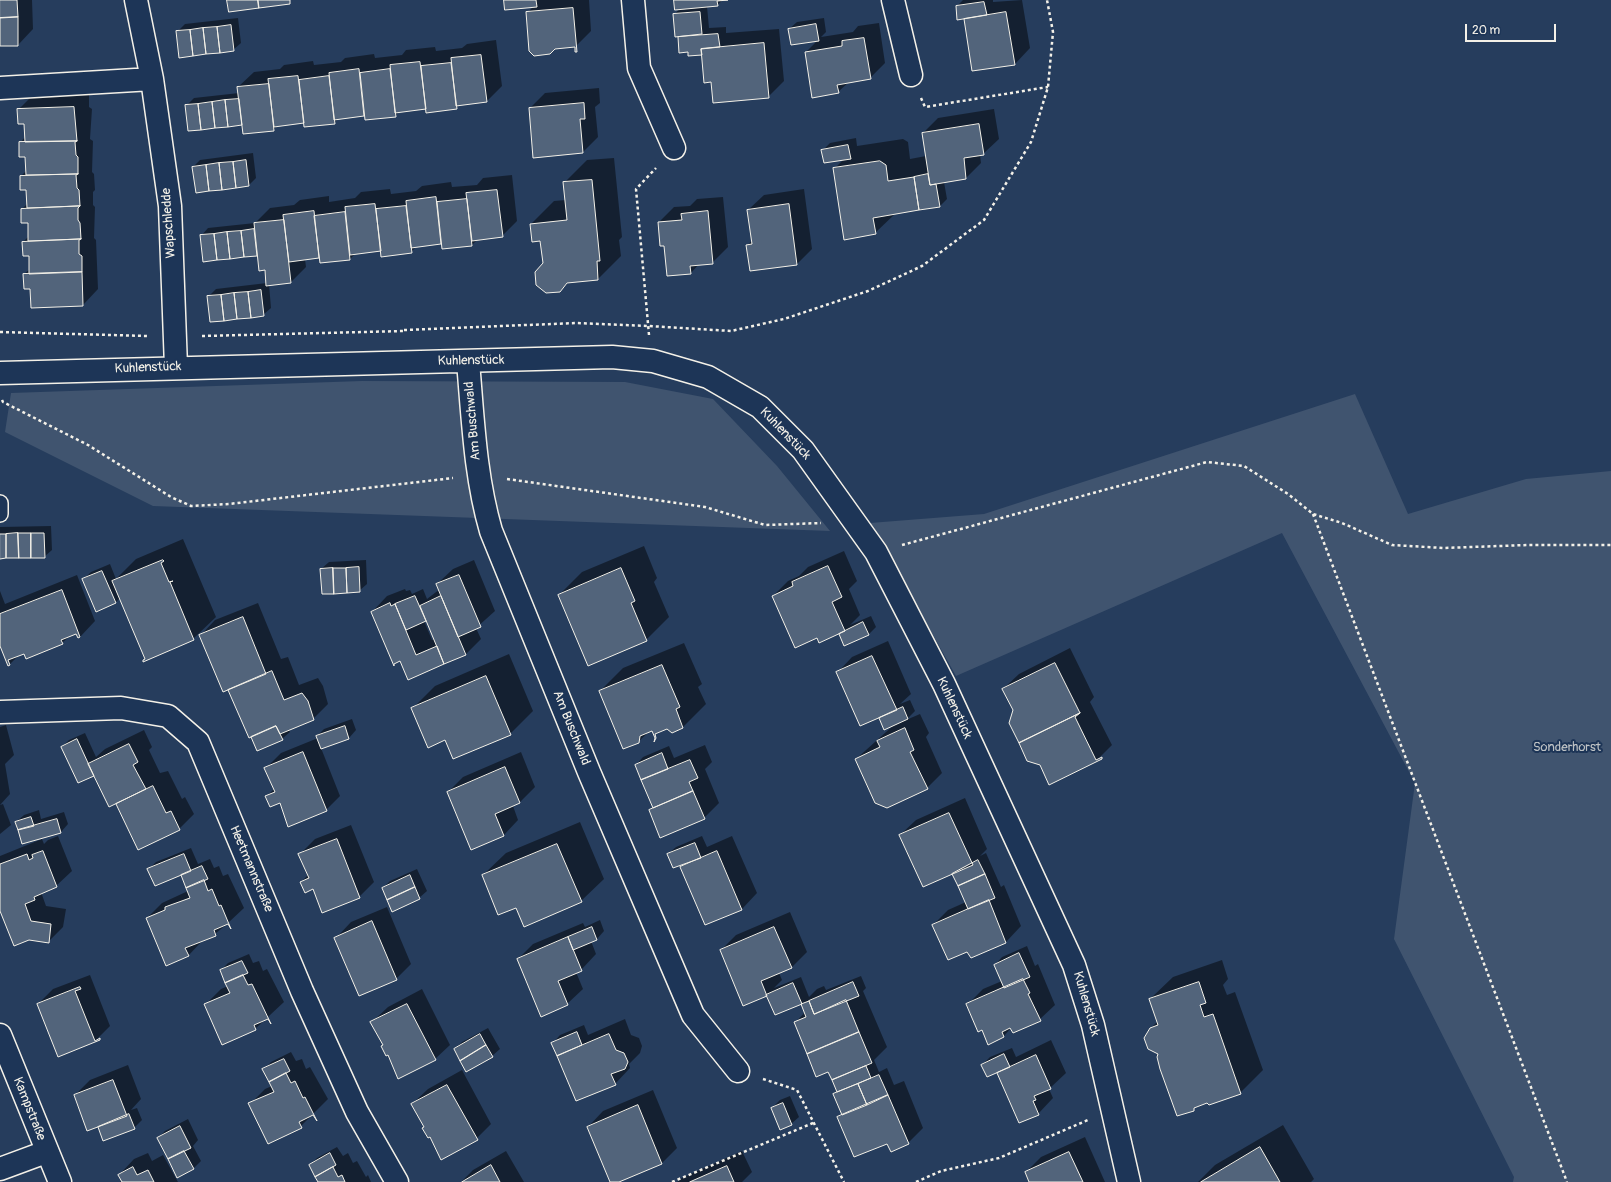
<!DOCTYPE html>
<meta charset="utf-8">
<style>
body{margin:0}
#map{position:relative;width:1611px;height:1182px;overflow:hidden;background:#263d5d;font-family:Pangolin,sans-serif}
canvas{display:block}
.scale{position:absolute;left:1465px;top:24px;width:91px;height:18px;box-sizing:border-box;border:2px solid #f4f1e8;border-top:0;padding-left:5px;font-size:12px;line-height:14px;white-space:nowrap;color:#f4f1e8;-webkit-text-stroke:3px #1d3557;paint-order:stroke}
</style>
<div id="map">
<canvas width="1611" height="1182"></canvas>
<div class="scale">20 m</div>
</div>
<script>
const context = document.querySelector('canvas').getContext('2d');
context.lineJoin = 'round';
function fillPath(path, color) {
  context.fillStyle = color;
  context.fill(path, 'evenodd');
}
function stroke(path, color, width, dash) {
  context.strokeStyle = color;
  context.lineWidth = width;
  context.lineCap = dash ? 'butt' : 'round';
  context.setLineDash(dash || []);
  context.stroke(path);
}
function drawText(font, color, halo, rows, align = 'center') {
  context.font = font + ' Pangolin,sans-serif';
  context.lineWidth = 4;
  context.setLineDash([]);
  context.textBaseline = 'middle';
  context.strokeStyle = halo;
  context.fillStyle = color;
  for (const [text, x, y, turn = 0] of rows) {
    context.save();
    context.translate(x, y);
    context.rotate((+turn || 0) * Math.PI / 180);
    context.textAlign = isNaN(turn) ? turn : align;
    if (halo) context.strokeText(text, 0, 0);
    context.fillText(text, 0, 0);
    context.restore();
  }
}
fillPath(new Path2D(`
 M362 381 625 382 713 399 777 466 830 531 153 506 5 432 11 393Z
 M1355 394 1408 514 1526 479 1611 471V1182H1513L1514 1177 1394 939 1415 783 1282 533 956 676 870 523 984 514Z`), '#40546f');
fillPath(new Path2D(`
 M0 0H32L33 29 18 45H0Z
 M505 0H589L591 31 576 46 527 13 533 7Z
 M675 0H723L717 5 707 6 709 28 726 27V33L779 29 784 81 768 97 712 81 703 54 689 51 680 52 675 14 680 8Z
 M963 0H993V2L1022 0 1030 48 1015 64 973 70 965 18 957 6Z
 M238 18 241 43 233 50 177 32 185 24Z
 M824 18 826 32 821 37 853 32 858 26 879 23 885 63 870 78 849 82 838 92 806 52 818 40 789 29 797 22Z
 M496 40 502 86 487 101 460 104 456 108H427L400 111 395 116 365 115 339 118 334 123 305 122 278 125 273 130 243 124 186 106 194 98 239 93 238 87 254 72 280 69 284 65 313 61 314 65 341 62 345 58 374 54 375 58 402 55 406 50 435 47 436 51 462 48 467 44Z
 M599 88 600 103 595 107 598 137 583 152 530 108 545 93Z
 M89 92V107L92 109 90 139 93 141 92 172 94 174 95 190 93 192V205L95 207 94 238 96 240 98 289 83 305 31 288 24 274 30 269V255H24L23 242 29 236 28 222 22 209 28 203 27 189H21V176L27 170 26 156 20 143 25 137V123L18 110 34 94Z
 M994 109 999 139 983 154 980 155 981 163 966 178 944 182 947 199 940 206 896 213 875 233 834 169 844 159 823 150 830 143 856 138 857 146 903 139 908 142 910 159 926 156 923 133 938 118Z
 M253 153 256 178 249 185 193 167 200 160Z
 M614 158 622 237 619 240 621 256 598 279 569 282 559 291 544 263 541 240 533 241 531 224 554 201 566 200 564 183 587 160Z
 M512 175 517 221 502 236 478 239 472 245 443 248 442 243 417 246 411 252 382 250 356 253 350 259 321 262 320 257 305 259 306 267 291 282 269 284 271 308 263 315 208 297 216 289 267 283 265 269 258 254 204 260 201 236 208 228 255 223 270 208 294 205 300 200 329 196V202L355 198 361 192 390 189 391 194 416 191 422 186 451 182 452 187 477 185 483 178Z
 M804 189 812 249 797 264 748 245 752 240 748 210 764 195Z
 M723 197 728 247 712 263 699 264 691 273 665 245 659 222 674 207 690 206 697 199Z
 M51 526 52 550 44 557 0 558V527Z
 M183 539 216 617 193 639 121 597 116 602 83 580 91 572 110 564 116 579 136 559Z
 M644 546 657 578 654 582 669 617 646 640 559 595 582 572Z
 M844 551 857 581 849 589 860 615 850 625 871 616 876 627 869 634 845 645 839 632 817 637 773 596 788 581 799 576 808 567Z
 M366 560 367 584 359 591 321 569 329 562Z
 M474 560 495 611 476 628 481 639 466 654 401 660 372 612 387 596 405 589 406 591 410 590 412 594 423 589 427 599 440 589 437 584 453 569ZM427 620 435 639 432 640 424 621Z
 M77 575 95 621 80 637 77 633 71 635 62 643 20 654 10 664 0 643V591L5 604Z
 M258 603 281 659 288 657 299 685 318 678 323 686 328 704 313 719 289 730 290 732 282 739 249 736 229 688 200 636 215 620Z
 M888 641 911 694 900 704 910 700 915 711 906 720 920 714 929 733 926 737 942 773 927 788 856 759 895 724 885 729 879 716 837 673 852 657Z
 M684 643 702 684 698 687 706 704 683 727 672 732 667 728 652 729 638 742 600 691 623 668Z
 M1070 648 1094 697 1090 702 1112 745 1096 761 1014 710 1003 689 1019 674Z
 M509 654 533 711 510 734 446 739 413 708 435 686Z
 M352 719 356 730 349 738 321 748 340 796 325 811 267 796 275 788 266 768 281 753 318 738 317 736 324 729Z
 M6 725 14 755 5 764 10 794 0 805V727Z
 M144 730 152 747 149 750 160 773 168 771 182 799 185 797 194 814 179 829 139 848 117 803 110 805 94 774 62 747 69 740 85 733 96 757 105 749Z
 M705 745 712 762 705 769 719 803 704 818 650 810 653 807 636 765 643 757 669 746 674 758Z
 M521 752 535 787 520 802 513 806 518 820 503 836 448 792 463 777Z
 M965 798 987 849 980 856 986 853 1001 887 1004 885 1021 926 1006 942 971 957 968 950 933 925 948 910 966 902 953 874 900 835 916 820Z
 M3 804 11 825 0 834V805Z
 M39 810 41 819 64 812 68 824 61 832 23 843 16 822 24 815Z
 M580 822 604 879 581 901 516 906 483 875 506 853Z
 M351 825 374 882 359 897 314 888 301 882 308 875 300 854 315 839Z
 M58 836 72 871 56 886 41 892 46 906 66 909 63 927 48 942 0 909V856L42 839 44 844 48 840Z
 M702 836 707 847 732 836 757 893 742 909 706 924 682 867 686 862 668 854 676 847Z
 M191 848 198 864 210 859 214 868 219 866 223 876 228 874 244 908 228 923 215 934 203 940 188 956 147 918 162 903 188 891 181 874 148 870 156 862Z
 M417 869 427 891 419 898 383 888 390 881Z
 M387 907 411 964 396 979 348 972 336 938 351 922Z
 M790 912 807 952 791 968 779 973 782 980 774 988 801 977 809 997 817 989 824 986 826 990 861 976 866 988 863 991 887 1047 874 1060 879 1072 887 1068 894 1085 904 1081 923 1128 908 1143 888 1142 838 1118 842 1114 834 1095 838 1091 833 1078 795 1023 805 1012 801 1003 768 995 744 1005 721 950 736 935Z
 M600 920 604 931 597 939 591 941 596 954 581 970 576 972 583 989 567 1004 518 959 533 944 583 923 585 927Z
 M1027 946 1035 966 1038 964 1055 1005 1039 1020 1011 1028 1004 1036 968 1004 983 989 1002 981 995 965 1002 957Z
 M249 954 253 963 259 961 263 971 267 969 284 1002 255 1029 205 1005 221 989 228 986 221 970 228 963Z
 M1222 960 1228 979 1223 985 1227 995 1235 992 1263 1070 1240 1093 1160 1054 1150 1029 1158 1021 1150 999 1173 977Z
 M90 975 110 1026 95 1041 38 1004 53 989Z
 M422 989 450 1045 434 1060 372 1022 388 1007Z
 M625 1019 631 1035 639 1038 642 1046 640 1053 629 1064 630 1068 615 1084 577 1100 553 1043 560 1035 584 1025 588 1035Z
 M488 1028 500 1049 492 1056 455 1049 462 1042Z
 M1051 1040 1066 1073 1049 1089 1053 1098 1038 1114 998 1073 1001 1069 982 1065 990 1057 1012 1048 1016 1057Z
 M291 1052 296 1061 302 1059 306 1069 310 1067 328 1099 301 1126 250 1104 265 1089 272 1086 264 1070 271 1062Z
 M128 1065 141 1099 131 1110 137 1108 142 1120 134 1128 104 1140 98 1125 75 1095 90 1080Z
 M462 1070 491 1124 476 1139 425 1127 412 1104 428 1089Z
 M653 1090 677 1148 662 1163 616 1182H611L588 1127 603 1111Z
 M790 1096 799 1117 791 1124 772 1108 780 1100Z
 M188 1119 198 1140 193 1146 201 1161 193 1169 158 1138 165 1131Z
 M1283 1125 1314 1179 1311 1182H1198L1215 1165Z
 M1085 1137 1105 1182H1030L1026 1172 1041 1157Z
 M337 1147 343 1156 348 1153 353 1163 357 1161 366 1177 368 1175 371 1182H319L310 1165 317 1158Z
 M506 1151 524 1182H461L473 1170Z
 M742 1151 752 1172 742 1182H677L682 1178Z
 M148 1153 152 1161 163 1155 178 1182H120L122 1180 119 1175 134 1159Z`), '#0007');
const building = new Path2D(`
 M0 0H17L18 17 0 18Z
 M227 0H258L259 8 229 12Z
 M258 0H290V4L259 8Z
 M504 0H536L537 7 505 10Z
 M674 0H728L717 1 718 6 675 10Z
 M984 2 987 15 957 20 956 6Z
 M573 8 577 52H575V47L555 49 550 54 534 56 529 51 526 12Z
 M700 12 702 34 675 37 673 14Z
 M1006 12 1015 65 972 71 964 19Z
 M18 17V46H0V18Z
 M816 24 819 41 791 45 788 29Z
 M231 25 234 51 220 53 217 27Z
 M217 27 220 53 206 54 203 28Z
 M203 28 206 54 193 56 190 30Z
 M190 30 193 56 179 58 176 31Z
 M718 34 720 47 701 49 702 55 688 56V52L679 53 678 37Z
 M864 38 871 79 837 85 839 93 812 98 805 52 842 46V41Z
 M764 43 769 98 713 103 711 82 704 83 701 49Z
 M481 55 487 102 456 106 451 58Z
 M420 62 426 109 395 113 390 65Z
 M451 63 457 109 426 113 421 66Z
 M359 69 364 116 334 120 329 73Z
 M390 69 396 117 365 120 360 73Z
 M298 76 304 123 274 127 268 79Z
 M329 76 335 124 304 127 299 80Z
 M269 84 274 131 243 134 237 87Z
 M239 99 242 125 228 127 225 100Z
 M225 100 228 127 215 128 212 102Z
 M212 102 215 128 201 130 198 104Z
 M584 103 585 119H580L583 153 533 158 529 108Z
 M198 104 201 130 188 131 185 105Z
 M74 107 77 141 25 142 24 124H18L17 109Z
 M979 124 984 155 964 158 966 179 930 185 922 133Z
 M77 141 75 142 76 155 78 157V174L26 175 25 157H19V142Z
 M848 145 851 159 824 163 821 150Z
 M246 160 249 186 236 188 233 162Z
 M880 161 886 165 888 181 914 177 919 210 873 218 876 234 844 240 833 168Z
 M233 162 236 188 222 190 219 163Z
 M219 163 222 190 209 191 206 165Z
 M206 165 209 191 196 193 192 167Z
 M78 174 76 175 77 188 79 190 80 206 27 208 26 190H20V176Z
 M928 174 930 185 936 184 940 207 919 210 914 177Z
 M592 180 600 261H597L598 280 567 283 560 292 546 293 536 285 535 272 543 263 540 241 532 242 530 224 567 220 563 182Z
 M497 190 503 237 472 241 466 193Z
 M436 197 441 244 411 248 406 201Z
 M467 199 472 246 442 249 437 202Z
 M375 204 381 251 350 255 345 207Z
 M789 204 797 265 750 271 746 245 752 244 747 210Z
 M80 206 78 208V220L80 223 81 239 28 241V223H21V209Z
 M406 206 412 253 381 257 376 209Z
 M314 211 319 258 289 262 283 215Z
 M708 211 713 264 690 266 691 274 667 276 664 246H660L658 222 682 220 681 214Z
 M345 212 350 260 320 263 314 216Z
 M284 220 291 283 266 286 265 270 259 271 254 223Z
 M254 229 257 256 244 257 241 231Z
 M241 231 244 257 230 259 227 232Z
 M227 232 230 259 217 260 214 234Z
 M214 234 217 260 203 262 200 235Z
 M81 239 79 240V254L82 256V272L29 274V256H23L22 242Z
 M82 272 83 306 31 308 30 289H24L23 274Z
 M261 290 264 316 251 318 248 292Z
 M248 292 251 318 237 319 234 293Z
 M234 293 237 319 224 321 221 295Z
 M221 295 224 321 210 322 207 296Z
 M18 533 19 558H6V534Z
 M18 533H31V558H19Z
 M31 533H44L45 558H31Z
 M0 534H6V558L0 559Z
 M163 560 164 561 161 563 169 582 173 581 170 582 194 640 143 662V660L145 659 112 581Z
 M828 566 842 597 832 602 845 631 819 643 817 638 795 648 772 596 793 586 792 582Z
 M359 567 360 592 347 593 346 568Z
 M333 568H346L347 593 334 594Z
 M333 568 334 594H322L320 569Z
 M621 568 635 601 631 603 647 641 588 666 558 595Z
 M102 571 116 603 96 612 82 579Z
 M459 575 481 627 458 637 436 584Z
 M62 590 80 637 78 638 76 634 61 640 63 644 26 659 24 654 8 660 10 665 8 666 0 646V614Z
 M415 596 426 621 406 630 395 604Z
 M441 596 466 655 444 664 420 606Z
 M390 603 391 606 395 604 416 655 437 646 444 664 408 680 400 661 394 664V666L371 612Z
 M243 617 266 674 223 692 199 635Z
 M863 622 869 635 844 646 839 634Z
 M872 656 897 710 860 726 836 672Z
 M1055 663 1080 713 1019 743 1009 723 1013 710 1002 689Z
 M662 665 680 707 676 709 683 728 672 733 667 729 655 734 656 738 654 742 655 738 652 731 640 736 639 743 623 749 599 691Z
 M272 671 284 700 302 693 308 701 314 720 280 734 276 726 249 738 228 690Z
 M486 676 511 735 453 759 445 740 428 748 411 708Z
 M903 707 908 719 884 730 879 718Z
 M1080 713 1075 717 1096 760 1102 757V759L1049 785 1040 765 1027 761 1019 743Z
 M276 726 283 740 257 751 251 737Z
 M345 726 349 739 321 749 316 736Z
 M905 728 914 750 910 752 928 789 887 808 875 803 855 759 880 747 877 741Z
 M77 739 94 776 78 783 61 747Z
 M129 744 138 762 133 765 146 789 109 807 88 764Z
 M303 752 327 811 288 827 280 803 270 807 265 796 275 792 264 768Z
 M662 753 668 769 641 780 635 765Z
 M690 760 698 778 689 782 693 791 653 808 641 780Z
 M505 767 520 803 495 814 504 836 471 850 447 792Z
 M153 786 166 813 171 811 180 830 138 850 116 804Z
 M693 791 705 819 660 838 649 810Z
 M949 813 973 865 923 887 899 835Z
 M31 817 34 826 18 830 15 822Z
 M57 819 61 833 22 844 18 830Z
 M337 839 360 898 322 913 313 889 305 893 300 882 309 878 298 854Z
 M695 843 701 858 673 868 667 854Z
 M557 844 582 902 524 927 516 908 498 915 482 875Z
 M43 851 57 887 34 897 35 900 25 904 31 921 51 924 49 943 29 940 14 946 0 911V864L27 854 29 860 33 858 32 855Z
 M717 851 742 910 705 925 680 867Z
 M184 854 191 871 155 886 147 869Z
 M978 860 985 874 958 886 952 874Z
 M202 866 208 879 186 888 181 875Z
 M985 874 995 898 968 909 958 886Z
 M410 875 415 887 387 900 382 888Z
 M204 880 208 891 212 889 219 906 221 905 231 929 228 924 214 930 216 936 185 948 189 956 166 966 146 918 165 910V907L190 898 186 888Z
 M415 887 420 899 392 912 387 900Z
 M989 900 1006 943 971 958 967 952 948 960 932 925Z
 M372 921 397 980 359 996 334 938Z
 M592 927 597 940 573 950 568 937Z
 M774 927 792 968 761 981 767 996 743 1006 720 950Z
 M568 937 582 971 558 981 568 1005 541 1017 517 959Z
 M1019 953 1030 977 1004 988 994 965Z
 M242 961 248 973 225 983 220 970Z
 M243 975 248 985 252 984 271 1024 268 1019 254 1025 256 1030 222 1045 204 1004 230 993 225 983Z
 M1023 979 1030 993 1028 994 1041 1021 1013 1033 1010 1028 1002 1032 1004 1037 988 1045 982 1030 978 1032 966 1004Z
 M853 982 859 996 814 1014 809 1001Z
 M1199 982 1206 1003 1200 1005 1204 1017 1213 1014 1241 1094 1209 1105 1207 1103 1194 1108V1111L1177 1116 1160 1069 1157 1057 1158 1054 1148 1049 1144 1038 1150 1028 1158 1025 1149 999Z
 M793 983 802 1004 775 1015 766 995Z
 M80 987 81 989 75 991 95 1041 100 1038V1040L58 1057 37 1004Z
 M846 1000 859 1032 807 1054 794 1022 806 1017 801 1004 809 1001 814 1014Z
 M407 1004 436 1060 398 1079 388 1055 386 1056 381 1046 383 1045 370 1022Z
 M577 1032 582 1045 557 1056 551 1043Z
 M859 1032 872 1063 832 1080 828 1072 816 1077 807 1054Z
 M480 1034 486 1045 460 1061 454 1049Z
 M609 1034 616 1050 624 1053 628 1062 625 1069 611 1074 616 1085 576 1101 557 1056Z
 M486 1045 493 1057 466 1072 460 1061Z
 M1004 1054 1010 1067 987 1077 981 1065Z
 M1036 1055 1051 1089 1034 1096 1036 1100 1033 1101 1039 1115 1019 1123 997 1073Z
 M284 1059 290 1071 269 1082 262 1069Z
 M866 1066 871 1078 837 1092 832 1080Z
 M286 1073 291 1083 295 1081 303 1098 305 1097 317 1121 313 1115 299 1122 302 1128 268 1144 248 1103 274 1092 269 1082Z
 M879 1075 888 1095 867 1105 858 1084Z
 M113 1080 127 1116 87 1131 74 1095Z
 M858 1084 867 1105 842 1115 833 1094Z
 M447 1085 478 1140 441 1160 430 1137 428 1138 422 1128 424 1127 411 1104Z
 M888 1095 909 1144 891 1152 887 1144 854 1157 837 1117Z
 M783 1103 792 1125 780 1130 771 1108Z
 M638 1105 662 1164 619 1182H610L587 1127Z
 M129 1114 135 1129 103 1141 98 1127Z
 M180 1126 191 1148 168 1159 157 1138Z
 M1260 1147 1280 1182H1201Z
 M184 1151 194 1169 177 1178 168 1159Z
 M1069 1152 1083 1182H1029L1025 1172Z
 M330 1153 336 1165 315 1177 309 1165Z
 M491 1165 500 1182H462Z
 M727 1166 734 1182H690Z
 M133 1167 137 1175 148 1170 154 1182H122L118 1175Z
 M333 1167 338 1177 342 1175 345 1182H318L315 1177Z`);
fillPath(building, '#52647b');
stroke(building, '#f4f1e8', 1);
const lane = new Path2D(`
 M0 503V514`);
const street = new Path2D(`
 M136 0 152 79 170 206 176 367
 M633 0 639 68 674 148
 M893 0 911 75
 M0 88 152 79
 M468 362C473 419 475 476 491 531L589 772 693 1015 738 1071
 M0 373 612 357 653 361 708 377 760 407 803 450 876 552 944 684 1074 965 1093 1025 1129 1182
 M0 712 121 708 168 716 198 742 302 991 357 1112 397 1182
 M0 1035 60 1182
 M0 1169 46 1152`);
stroke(lane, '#f4f1e8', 18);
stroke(street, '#f4f1e8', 25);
stroke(new Path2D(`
 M921 98 925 107 1048 87
 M404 330 576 323 649 326 731 331 784 319 868 291 922 266 984 220 1031 142 1048 87 1053 32 1047 0
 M0 332 147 336
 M649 335 636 189 656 168
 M202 336 404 331
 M2 400 3 402 88 445 171 497 191 506 229 504 453 478
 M507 479 705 507 765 525 821 523
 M1313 514 1567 1182
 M902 545 1207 462 1244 466 1288 494 1313 514 1342 523 1392 545 1444 548 1527 545H1611
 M763 1079 797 1090 844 1182
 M672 1182 813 1123
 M916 1182 941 1171 999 1158 1088 1120`), '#f4f1e8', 2.5, [3, 3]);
stroke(lane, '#1d3557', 15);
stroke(street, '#1d3557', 22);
drawText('13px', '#f4f1e8', '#1d3557', [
 ["Wapschledde",169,223,-94],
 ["Kuhlenstück",471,361,-1],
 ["Kuhlenstück",148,368,-2],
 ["Am Buschwald",473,421,-95],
 ["Kuhlenstück",785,434,46],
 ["Kuhlenstück",954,708,65],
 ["Am Buschwald",571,728,68],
 ["Heetmannstraße",251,869,67],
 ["Kuhlenstück",1086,1004,74],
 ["Kampstraße",29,1109,68]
]);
drawText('13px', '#bec2c4', '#1d3557', [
 ["Sonderhorst",1567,748]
]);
</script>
